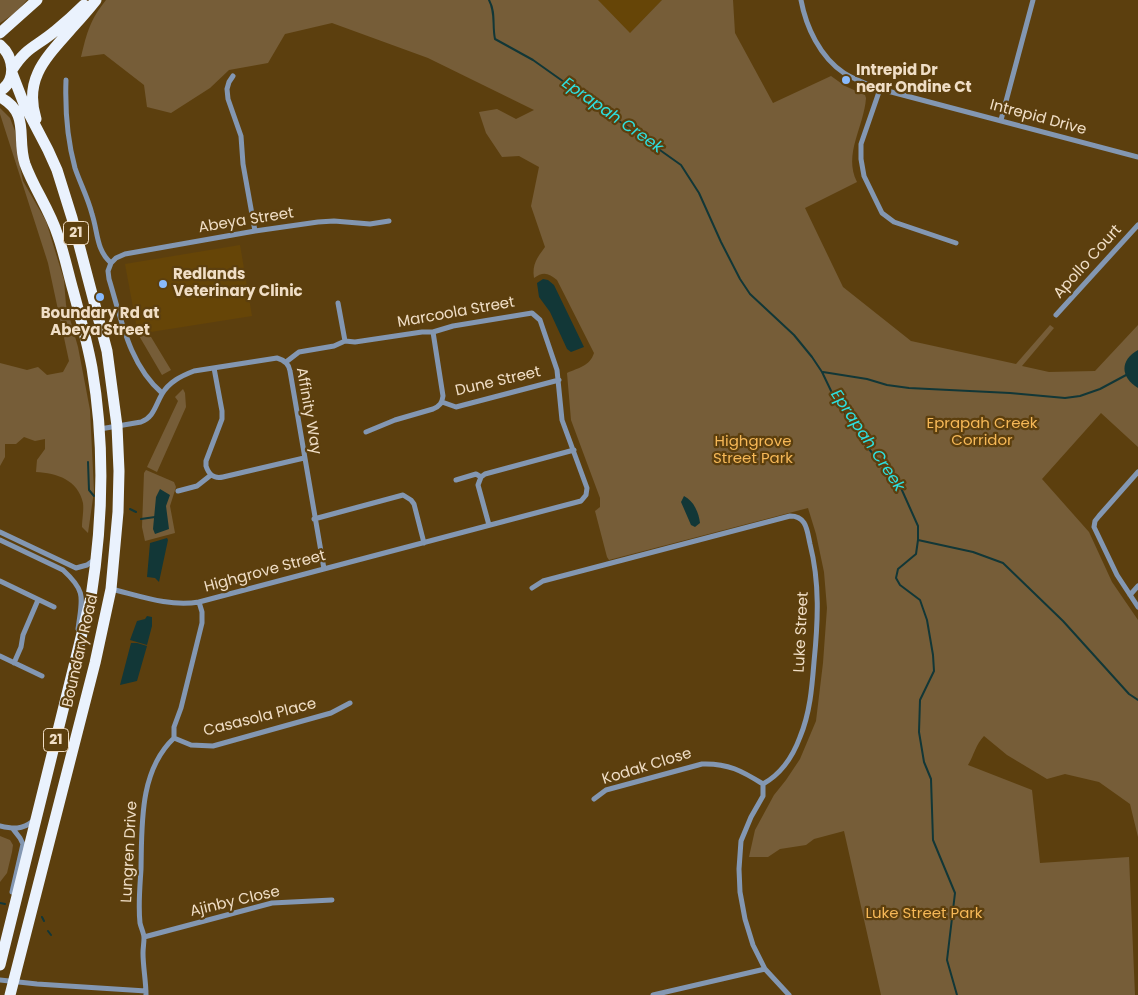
<!DOCTYPE html>
<style>
body{margin:0}
canvas{display:block;background:#5c3f0e}
</style>
<canvas width="1138" height="995"></canvas>
<script>
const context = document.querySelector('canvas').getContext('2d');
context.lineJoin = 'round';
function fillPath(path, color) {
  context.fillStyle = color;
  context.fill(path, 'evenodd');
}
function stroke(path, color, width, dash) {
  context.strokeStyle = color;
  context.lineWidth = width;
  context.lineCap = dash ? 'butt' : 'round';
  context.setLineDash(dash || []);
  context.stroke(path);
}
function drawText(font, color, halo, rows, align = 'center') {
  context.font = font + ' Poppins,sans-serif';
  context.lineWidth = 4.5;
  context.setLineDash([]);
  context.textBaseline = 'middle';
  context.strokeStyle = halo;
  context.fillStyle = color;
  for (const [text, x, y, turn = 0] of rows) {
    context.save();
    context.translate(x, y);
    context.rotate((+turn || 0) * Math.PI / 180);
    context.textAlign = isNaN(turn) ? turn : align;
    if (halo) context.strokeText(text, 0, 0);
    context.fillText(text, 0, 0);
    context.restore();
  }
}
fillPath(new Path2D(`
 M550 0H662L607 57Z
 M240 245 252 316 138 334 125 264Z`), '#664507');
fillPath(new Path2D(`
 M0 0H27L15 13 0 23Z
 M106 0H598L630 33 662 0H733L735 33 773 103 831 76 845 86 865 95 866 98C864 127 843 154 857 182L805 208 843 287 911 341 1016 364 1050 325 1054 328 1022 366 1049 372 1095 371 1138 325V447L1101 413 1042 479 1089 532 1112 582 1138 620V837L1130 804 1099 782 1065 774 1047 779 1007 755 984 736C976 744 974 755 968 765L1032 790 1040 863 1129 857 1135 995H881L844 831 814 839 806 845 780 849 768 857H749L755 830 774 795 786 780 800 759 816 721 823 663 827 608 824 572 816 534 808 508 609 560 607 557 595 511 600 507V498L571 420 567 373C578 368 590 366 594 353L557 280C549 273 543 271 534 278 532 264 537 258 545 247L531 206 539 167 519 156 502 157 486 133 479 112 497 109 516 119 534 110 428 58 332 23 285 34 268 63 229 70 210 88 171 113 147 107 144 85 104 54 81 57C87 32 90 20 106 0Z
 M0 108 10 118 15 131 18 157 23 181 46 221 64 280 66 305 78 347 90 410 94 491 88 533 82 527C82 520 84 510 83 503 78 480 57 473 36 472L37 460 45 449V439L35 441 24 437 16 444H5V457L0 466V363L27 370 38 367 47 375 63 372 69 361 48 263 0 114Z
 M148 332 171 370 162 375 138 334Z
 M183 389 185 393 186 407 157 472 147 467 178 401 175 397Z
 M146 470 174 482 176 487 170 506 175 533 145 541 142 527 144 473Z
 M0 836 10 840 13 845 12 852 7 873 0 882Z`), '#765d38');
fillPath(new Path2D(`
 M543 279 548 280 554 285 584 347 571 352 567 349 550 312 539 297 537 283Z
 M1138 350V388C1120 377 1120 360 1138 350Z
 M160 489 170 495 166 506 169 529 155 534 153 529 156 497Z
 M684 496C694 501 699 513 700 523L695 527 691 525 681 502Z
 M167 538 168 540 159 582 155 578 147 577 150 543Z
 M147 616 152 617V626L147 645 130 640 137 621 145 619Z
 M131 643H137L147 646 137 681 120 685Z`), '#123737');
stroke(new Path2D(`
 M489 0C496 13 492 25 495 39L533 60 681 165 699 193 721 242 740 279 750 294 794 335 812 357 822 372 834 397 869 449 901 488 918 526V540L916 554 898 569 896 578 900 585 920 600 927 620 933 655 934 671 920 700 919 732 924 762 931 779 933 840 955 893 947 960 957 995
 M823 372 867 379 887 385 909 388 1010 393 1065 398 1080 396 1100 389 1128 374
 M88 462 89 490 94 496
 M130 509 136 512
 M141 519 155 517
 M918 540 973 552 1003 563 1063 621 1129 694 1138 700
 M0 903 5 904
 M42 917 44 921
 M48 931 51 935`), '#123737', 2);
stroke(new Path2D(`
 M801 0C806 27 820 57 844 73 855 80 867 84 880 89L1138 157
 M233 76 229 82 227 89 228 99 241 136 243 164 255 231
 M66 80C65 109 67 139 75 168 80 183 88 198 92 214 98 232 96 250 111 263L108 271 109 279C121 318 129 365 162 393
 M880 89 861 144V159L864 176 882 213 894 222 956 243
 M1001 120 1033 0
 M111 263 116 258 125 254 255 231 318 222 334 221 370 224 389 221
 M338 303 345 341
 M1056 315 1138 225
 M214 368 222 411V419L206 461V466C209 475 214 479 223 477L304 458
 M442 402 456 407 559 380
 M100 429 141 422C154 417 155 406 162 394 169 382 181 376 194 371L277 358C284 360 289 364 290 371L324 569
 M366 432 395 420 433 409C440 406 442 403 443 396L433 332
 M1138 472 1099 516 1095 521 1094 527 1117 575 1138 607
 M456 480 476 474 481 477
 M178 491 197 486 211 475
 M314 519 403 495 411 500 414 504 424 543
 M489 525 478 485 481 477 485 474 574 450
 M0 532 76 568 87 565 94 560
 M0 540 63 570C87 592 82 598 78 629
 M0 581 54 607
 M532 588 543 581 790 516C807 516 807 531 810 544 820 583 818 622 814 662 812 687 810 713 800 737 793 756 781 774 763 784V796L751 817 741 841 739 869 740 892 745 919 753 945 765 969 789 995
 M111 589C140 596 169 607 199 602L581 501 586 495 587 488 562 420 557 370 540 320 532 313 453 326 433 332H422L355 342 345 341 334 346 299 352 286 362
 M1130 595 1138 586
 M0 656 42 676
 M14 663 21 647 23 635 38 600
 M174 738 191 745 213 746 331 713 350 703
 M594 799 606 790 702 764C728 763 742 771 763 784
 M0 826C13 829 22 830 33 821
 M12 892 23 844 20 838 13 829
 M144 937 272 903 332 900
 M0 980 37 984 146 991
 M146 995C146 981 143 967 143 953 143 948 144 943 144 938 144 933 141 928 140 923 138 905 140 886 141 869 142 825 139 771 174 738V727L181 708 202 623V612L199 602
 M653 995 765 969`), '#8397b2', 5);
stroke(new Path2D(`
 M0 33 37 0
 M0 45C14 57 17 80 0 91
 M12 70C26 47 36 47 55 31 65 23 75 14 84 5
 M0 97C31 114 16 137 25 164 34 189 50 210 58 236 64 253 68 272 73 290 80 316 87 341 92 368 105 444 103 521 91 597L0 965
 M36 119C23 77 48 56 73 27 81 18 89 9 96 0
 M10 995 95 663 111 589 118 512 119 471 117 426 107 351 72 218 57 170 48 150 24 104 12 73`), '#eaf2fd', 11);
for (const [x, y, r, color] of [
 [846,80,5,"#89bafc"],
 [163,284,5,"#89bafc"],
 [100,297,5,"#89bafc"]
]) {
  const dot = new Path2D();
  dot.arc(x, y, r, 0, 2 * Math.PI);
  context.fillStyle = color;
  context.fill(dot);
  stroke(dot, '#5c3f0e', 2);
}
for (const [x, y, w] of [
 [76,233,25],
 [56,740,25]
]) {
  const box = new Path2D();
  box.roundRect(x - w / 2, y - 11.5, w, 23, 4);
  context.fillStyle = '#5c3f0e';
  context.fill(box);
  stroke(box, '#f0dec6', 1);
}
drawText('bold 14px', '#f0dec6', null, [
 ["21",76,233],
 ["21",56,740]
]);
drawText('bold 15px', '#f0dec6', '#5c3f0e', [
 ["Intrepid Dr",856,71],
 ["near Ondine Ct",856,88],
 ["Redlands",173,275],
 ["Veterinary Clinic",173,292],
 ["Boundary Rd at",100,314,"center"],
 ["Abeya Street",100,331,"center"]
], 'left');
drawText('15px', '#f0dec6', '#5c3f0e', [
 ["Intrepid Drive",1038,118,15],
 ["Abeya Street",246,221,-9],
 ["Apollo Court",1088,262,-48],
 ["Marcoola Street",456,313,-10],
 ["Dune Street",498,382,-13],
 ["Affinity Way",308,411,80],
 ["Highgrove Street",265,572,-15],
 ["Luke Street",802,632,-87],
 ["Boundary Road",81,651,-77],
 ["Casasola Place",260,718,-14],
 ["Kodak Close",647,767,-17],
 ["Lungren Drive",130,852,-87],
 ["Ajinby Close",235,902,-13]
]);
drawText('15px', '#f6b857', '#5c3f0e', [
 ["Eprapah Creek",982,424],
 ["Corridor",982,441],
 ["Highgrove",753,442],
 ["Street Park",753,459],
 ["Luke Street Park",924,914]
]);
drawText('italic 16px', '#2de0e1', '#5c3f0e', [
 ["Eprapah Creek",612,116,35],
 ["Eprapah Creek",867,441,56]
]);
</script>
